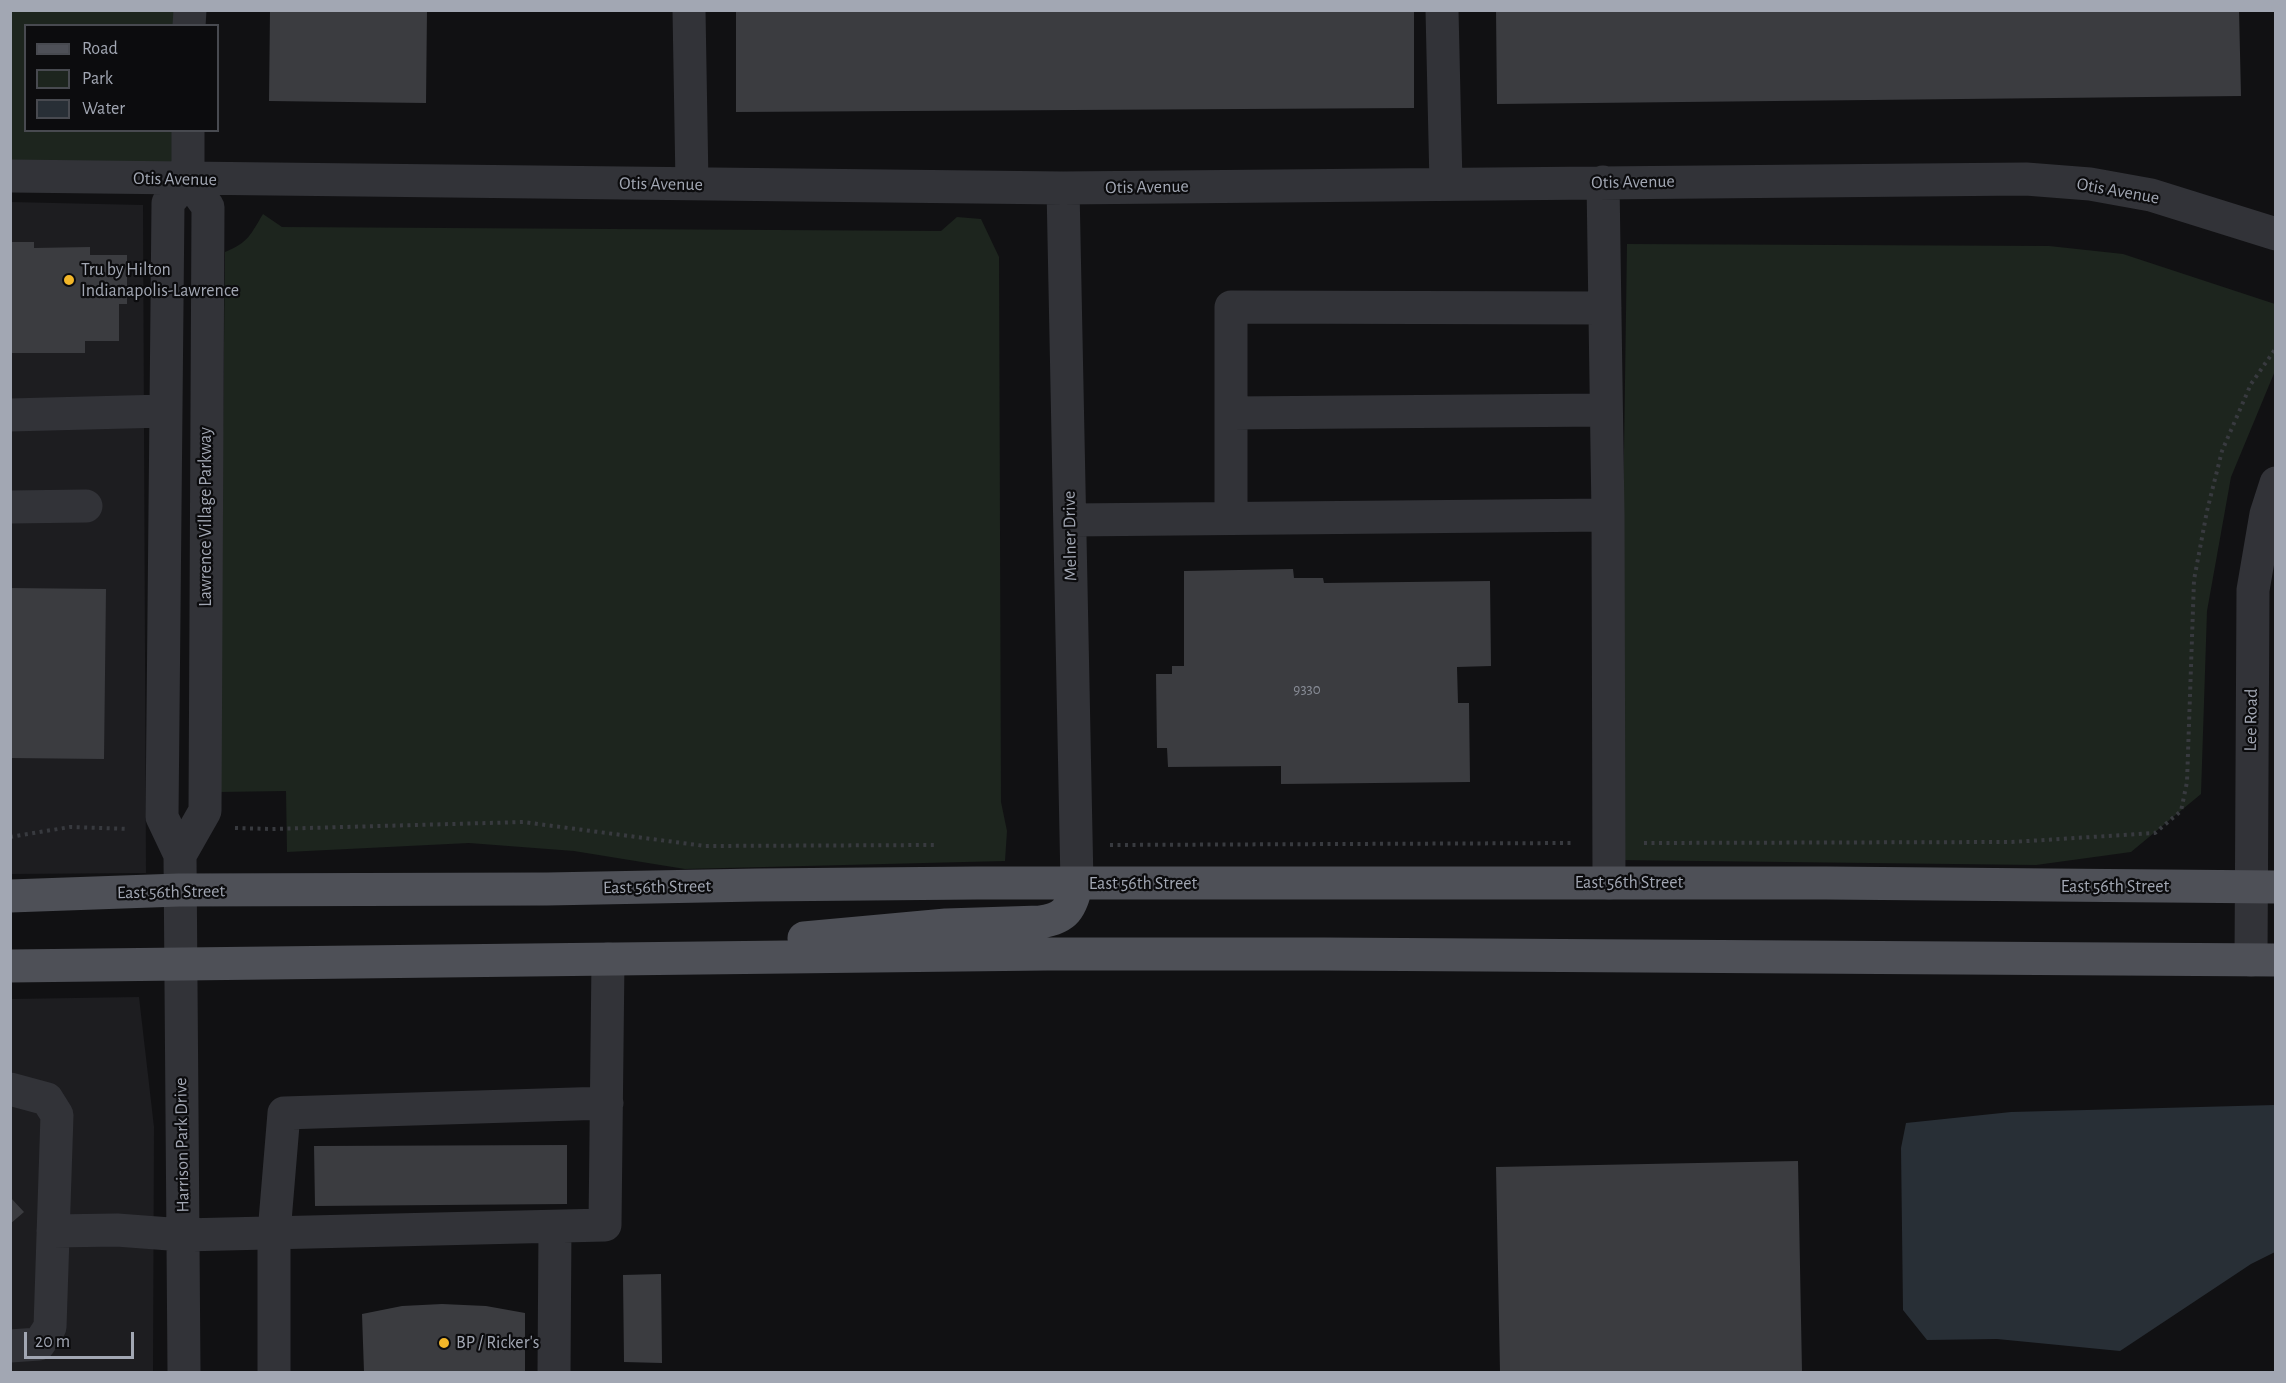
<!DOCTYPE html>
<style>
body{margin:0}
#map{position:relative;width:2286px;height:1383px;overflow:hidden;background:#111113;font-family:"Alegreya Sans",sans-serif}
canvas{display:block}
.frame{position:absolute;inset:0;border:12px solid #a2a7b3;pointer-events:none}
.legend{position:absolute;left:24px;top:24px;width:195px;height:108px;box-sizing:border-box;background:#0c0c0e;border:2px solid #484a50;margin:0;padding:8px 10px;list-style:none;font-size:18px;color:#a2a7b3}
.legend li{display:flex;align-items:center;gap:12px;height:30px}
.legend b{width:30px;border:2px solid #484a50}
.scale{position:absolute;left:24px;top:1332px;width:110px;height:27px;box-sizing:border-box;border:3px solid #a2a7b3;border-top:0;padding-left:8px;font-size:18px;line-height:21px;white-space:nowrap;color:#a2a7b3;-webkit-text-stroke:4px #0c0c0e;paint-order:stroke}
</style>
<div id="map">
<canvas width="2286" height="1383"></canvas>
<div class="frame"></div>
<ul class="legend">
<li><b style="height:8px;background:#4e5057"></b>Road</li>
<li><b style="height:16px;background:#1d251e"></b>Park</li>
<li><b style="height:16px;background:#282f36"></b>Water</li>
</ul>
<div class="scale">20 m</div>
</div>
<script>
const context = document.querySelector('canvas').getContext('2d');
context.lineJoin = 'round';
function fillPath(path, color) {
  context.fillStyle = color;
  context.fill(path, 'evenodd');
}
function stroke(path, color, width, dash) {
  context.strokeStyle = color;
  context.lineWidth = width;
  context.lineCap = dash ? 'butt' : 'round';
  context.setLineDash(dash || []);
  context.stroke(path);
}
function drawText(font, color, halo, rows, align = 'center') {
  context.font = font + ' "Alegreya Sans",sans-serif';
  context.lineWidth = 4.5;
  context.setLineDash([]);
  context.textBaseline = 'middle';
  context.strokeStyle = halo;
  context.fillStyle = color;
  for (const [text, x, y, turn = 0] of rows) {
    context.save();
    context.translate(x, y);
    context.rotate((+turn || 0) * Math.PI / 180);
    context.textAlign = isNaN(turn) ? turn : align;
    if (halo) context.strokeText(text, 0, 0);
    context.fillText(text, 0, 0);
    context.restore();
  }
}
fillPath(new Path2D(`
 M11 202 143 205 146 873 11 874Z
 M139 997 154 1127 153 1372H11L10 999Z`), '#1d1d20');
fillPath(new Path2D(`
 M11 11H190L189 25 26 26V130L188 131V179L11 176Z
 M263 214 282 227 941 231 957 217 981 219 999 257 1001 802 1007 831 1005 861 685 869 574 851 469 843 287 852 286 791 219 792 225 252C248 243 251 234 263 214Z
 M1627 244 2049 246 2123 254 2275 304V371L2231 477 2207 611 2201 794 2131 852 2036 865 1618 860Z`), '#1d251e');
fillPath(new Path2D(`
 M2275 1105V1252L2251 1264 2120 1351 1997 1339 1927 1340 1903 1310 1901 1148 1906 1123 2011 1112Z`), '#282f36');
fillPath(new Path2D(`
 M270 10H427L426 103 269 101Z
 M736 10H1414V108L736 112Z
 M1496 10H2239L2241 96 1497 104Z
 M10 242H34V248L90 247V255H127V304H119V341H85V353H10Z
 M1293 569 1294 578H1323L1324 583 1490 581 1491 666 1457 667 1458 703H1469L1470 782 1281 784V766L1168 767 1167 748H1157L1156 674H1172V666H1184V571Z
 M10 588 106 589 104 759 10 758Z
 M567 1145V1204L315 1206 314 1146Z
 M1798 1161 1802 1372H1500L1496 1167Z
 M10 1197 24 1212 10 1224Z
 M661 1274 662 1363 624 1362 623 1275Z
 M442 1304 486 1306 525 1313V1372H364L362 1314 402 1306Z`), '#3b3c40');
stroke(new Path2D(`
 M235 828 272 829 523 822 705 846 937 845
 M10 837 70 827 129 829
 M1644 843 2012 842 2155 833 2181 811 2187 782 2194 580 2207 511 2222 451 2251 384 2276 348
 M1110 845 1573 843`), '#383a3f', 4, [3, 4.5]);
stroke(new Path2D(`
 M689 10 692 184
 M1442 10 1446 184
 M189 26 190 10
 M10 176 1063 188 2026 179 2090 184 2151 195 2276 234
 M1063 188 1077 884
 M1232 413 1606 410
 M10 415 165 411
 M10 507 86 506
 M1608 515 1609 883
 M1231 518V307L1605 308
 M1070 520 1608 515 1603 182
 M180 855 205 811 208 207 188 179V130
 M2251 960 2253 590 2266 514 2276 483
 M10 1089 47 1099 57 1115 50 1327 39 1344 10 1346
 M53 1231 117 1230 183 1235 605 1225 608 959
 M184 1372 180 855 162 817 168 203 188 179
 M274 1372V1233L284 1113 607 1103
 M554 1372 555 1227`), '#323338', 33);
stroke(new Path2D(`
 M10 896 179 890 547 889 757 885 977 883H1826L2276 887
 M804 938 946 925 1040 922C1067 918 1070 909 1077 884
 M10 966 1047 954H1324L2276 960`), '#4e5057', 33);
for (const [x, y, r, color] of [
 [69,280,6,"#f3b729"],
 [444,1343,6,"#f3b729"]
]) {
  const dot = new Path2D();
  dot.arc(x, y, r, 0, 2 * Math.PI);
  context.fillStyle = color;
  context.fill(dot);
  stroke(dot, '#0c0c0e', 2);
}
drawText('15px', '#888c96', null, [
 ["9330",1307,689]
]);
drawText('18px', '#a2a7b3', '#0c0c0e', [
 ["Otis Avenue",175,179,1],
 ["Otis Avenue",1633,182,-1],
 ["Otis Avenue",661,184,1],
 ["Otis Avenue",1147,187,-1],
 ["Otis Avenue",2118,191,10],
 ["Lawrence Village Parkway",206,517,-90],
 ["Melner Drive",1070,536,-91],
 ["Lee Road",2251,720,-89],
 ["East 56th Street",1629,883],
 ["East 56th Street",1143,884],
 ["East 56th Street",657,887,-1],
 ["East 56th Street",2115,887],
 ["East 56th Street",171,892,-1],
 ["Harrison Park Drive",182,1145,-91]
]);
drawText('18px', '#a2a7b3', '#0c0c0e', [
 ["Tru by Hilton",81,270],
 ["Indianapolis-Lawrence",81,291],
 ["BP / Ricker's",456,1343]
], 'left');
</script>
